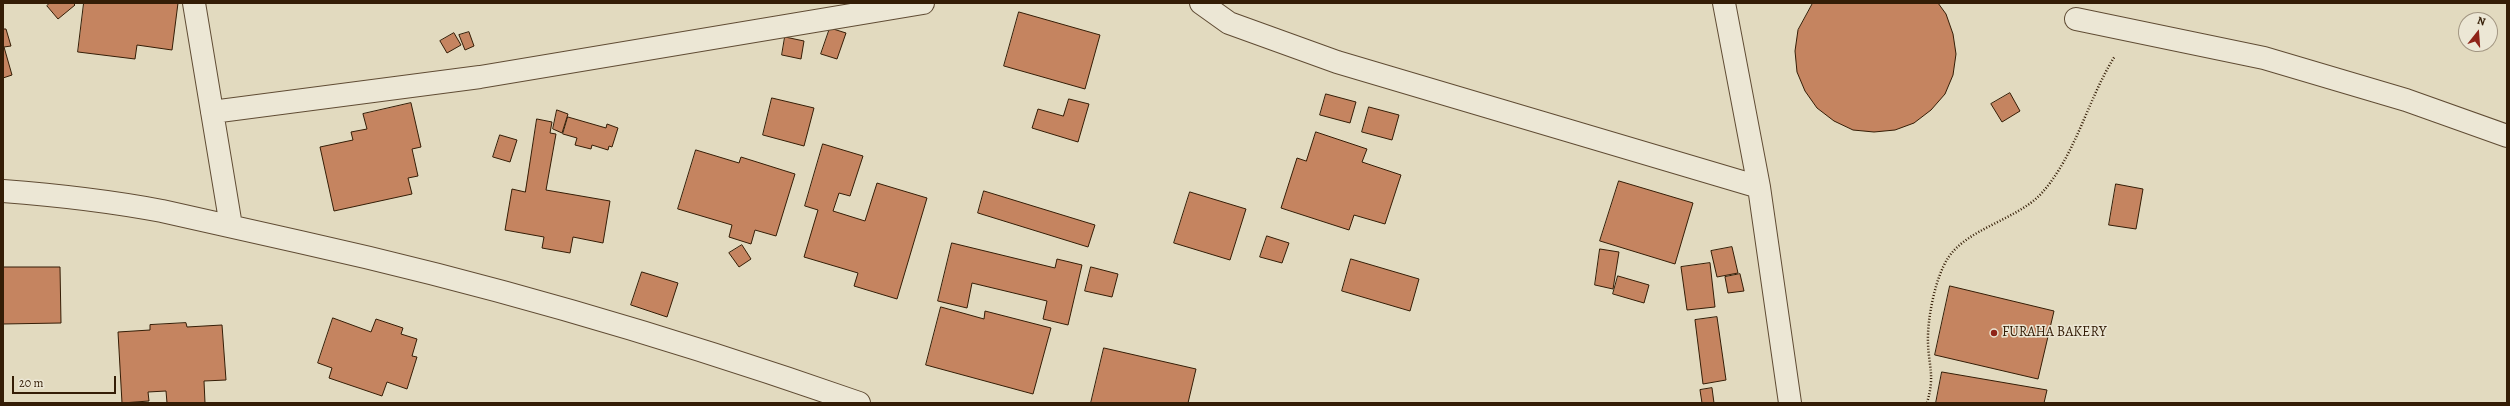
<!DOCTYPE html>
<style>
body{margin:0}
#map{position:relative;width:2510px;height:406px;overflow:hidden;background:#e2dabf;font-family:Alegreya,serif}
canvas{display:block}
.frame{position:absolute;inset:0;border:4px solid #341d06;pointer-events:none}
.north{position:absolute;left:2458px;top:12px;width:40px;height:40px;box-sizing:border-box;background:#ece7d5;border:1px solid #a29682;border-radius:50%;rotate:17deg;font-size:11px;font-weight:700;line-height:16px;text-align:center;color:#341d06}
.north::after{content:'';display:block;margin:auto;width:14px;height:18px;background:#8f2418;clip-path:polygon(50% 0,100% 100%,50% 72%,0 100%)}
.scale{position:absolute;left:12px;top:376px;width:104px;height:18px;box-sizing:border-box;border:2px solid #341d06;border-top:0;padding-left:5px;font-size:12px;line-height:14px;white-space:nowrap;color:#341d06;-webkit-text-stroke:3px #ece7d5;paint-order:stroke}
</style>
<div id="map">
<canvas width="2510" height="406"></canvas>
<div class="frame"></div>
<div class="north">N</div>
<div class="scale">20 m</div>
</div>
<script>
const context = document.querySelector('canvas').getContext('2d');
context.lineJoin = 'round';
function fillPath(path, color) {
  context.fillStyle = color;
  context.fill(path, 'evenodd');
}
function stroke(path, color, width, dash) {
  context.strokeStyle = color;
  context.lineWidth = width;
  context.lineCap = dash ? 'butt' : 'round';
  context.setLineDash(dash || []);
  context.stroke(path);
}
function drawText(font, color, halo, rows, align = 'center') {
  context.font = font + ' Alegreya,serif';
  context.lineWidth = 3;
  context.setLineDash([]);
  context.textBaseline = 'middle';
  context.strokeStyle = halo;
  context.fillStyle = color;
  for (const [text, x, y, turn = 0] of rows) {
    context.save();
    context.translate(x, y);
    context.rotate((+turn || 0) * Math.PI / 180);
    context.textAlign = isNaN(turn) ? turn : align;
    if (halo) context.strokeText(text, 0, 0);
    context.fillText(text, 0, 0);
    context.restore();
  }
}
const building = new Path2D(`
 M50 3H73L75 5 58 19 47 6Z
 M84 3H178L172 50 137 45 135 59 78 52Z
 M1813 3H1938L1946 14 1953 34 1956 54 1953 75 1945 94 1931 110 1914 123 1895 130 1874 132 1853 130 1834 121 1817 108 1805 91 1797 72 1795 51 1798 30Z
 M1019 12 1100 35 1085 89 1004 66Z
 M830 28 846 33 837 59 821 54Z
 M3 29H6L11 46 4 47 12 75 3 78Z
 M469 32 474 46 465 50 459 35Z
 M454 33 461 45 447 53 440 41Z
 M785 37 804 41 801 59 782 55Z
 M2010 93 2020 111 2002 122 1991 104Z
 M1326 94 1356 102 1350 123 1320 115Z
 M772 98 814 108 804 146 763 135Z
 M1069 99 1089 104 1078 142 1032 128 1038 109 1063 116Z
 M411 103 421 147 412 149 418 176 408 178 412 194 334 211 320 147 353 140 351 132 367 129 363 114Z
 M1369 107 1399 115 1392 140 1362 132Z
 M557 110 568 114 562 133 553 129Z
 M568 117 606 128 607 124 618 128 612 147 609 146 608 150 592 145 591 149 575 145 577 138 563 134Z
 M537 119 552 122 550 133 556 134 546 190 610 201 603 243 573 237 570 253 542 248 544 237 505 230 512 189 525 192Z
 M1316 132 1367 149 1362 162 1401 175 1385 224 1354 215 1349 230 1281 208 1297 158 1306 161Z
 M500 135 517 140 510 162 493 157Z
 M823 144 863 156 850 196 839 193 833 211 865 221 877 183 927 198 897 299 854 286 858 273 804 257 818 210 805 206Z
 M696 150 739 163 741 157 795 174 776 236 755 230 751 244 729 237 732 225 678 209Z
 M1619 181 1693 203 1675 264 1600 241Z
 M2116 184 2143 189 2136 229 2109 225Z
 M984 191 1095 225 1088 247 978 213Z
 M1190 192 1246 209 1230 260 1174 243Z
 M1267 236 1289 243 1282 263 1260 257Z
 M952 243 1055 268 1057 259 1082 265 1068 325 1043 319 1047 301 972 283 967 308 938 301Z
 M742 245 751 259 739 267 729 253Z
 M1732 247 1738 273 1717 277 1711 251Z
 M1600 249 1619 252 1613 289 1595 285Z
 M1351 259 1419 279 1410 311 1342 291Z
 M1710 263 1715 307 1687 310 1681 267Z
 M3 267H60L61 323 3 324Z
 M1091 267 1118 274 1112 297 1085 291Z
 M642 272 678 283 667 317 631 305Z
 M1740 274 1744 291 1728 293 1725 277Z
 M1618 276 1649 285 1644 303 1613 294Z
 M1950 286 2054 311 2038 379 1935 355Z
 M941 307 984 319 985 311 1051 328 1033 394 926 365Z
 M1717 317 1726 380 1703 384 1695 320Z
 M333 318 371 332 376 319 403 328 401 334 417 339 412 356 417 357 407 389 387 382 382 396 329 378 332 368 318 363Z
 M186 323 187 327 222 325 226 380 204 381 205 403H167L166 391 148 392 149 401 122 403 118 332 150 330V325Z
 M1104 348 1196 369 1188 403H1091Z
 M1942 372 2047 390 2044 403H1936Z
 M1712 388 1714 403H1702L1700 390Z`);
fillPath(building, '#c58460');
stroke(building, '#341d06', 1);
const street = new Path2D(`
 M194 3 231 226
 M1201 3 1229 23 1337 62 1759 187
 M1724 3 1759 187 1790 403
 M2076 19 2264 58 2406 100 2507 136
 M212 112 480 77 923 3
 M3 191C56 195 109 201 162 211 208 221 254 232 300 242 490 284 676 339 859 403`);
stroke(street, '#604c34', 24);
stroke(new Path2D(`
 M1927 403C1935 375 1929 369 1928 343 1927 320 1935 278 1948 258 1967 229 2015 220 2040 195 2076 156 2087 100 2115 56`), '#341d06', 2.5, [1, 2]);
stroke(street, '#ece7d5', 22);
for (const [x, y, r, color] of [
 [1994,333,4,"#8f2418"]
]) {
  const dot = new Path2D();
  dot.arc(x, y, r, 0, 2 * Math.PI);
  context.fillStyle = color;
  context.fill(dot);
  stroke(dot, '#ece7d5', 1.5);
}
drawText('14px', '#341d06', '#ece7d5', [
 ["FURAHA BAKERY",2002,333]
], 'left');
</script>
